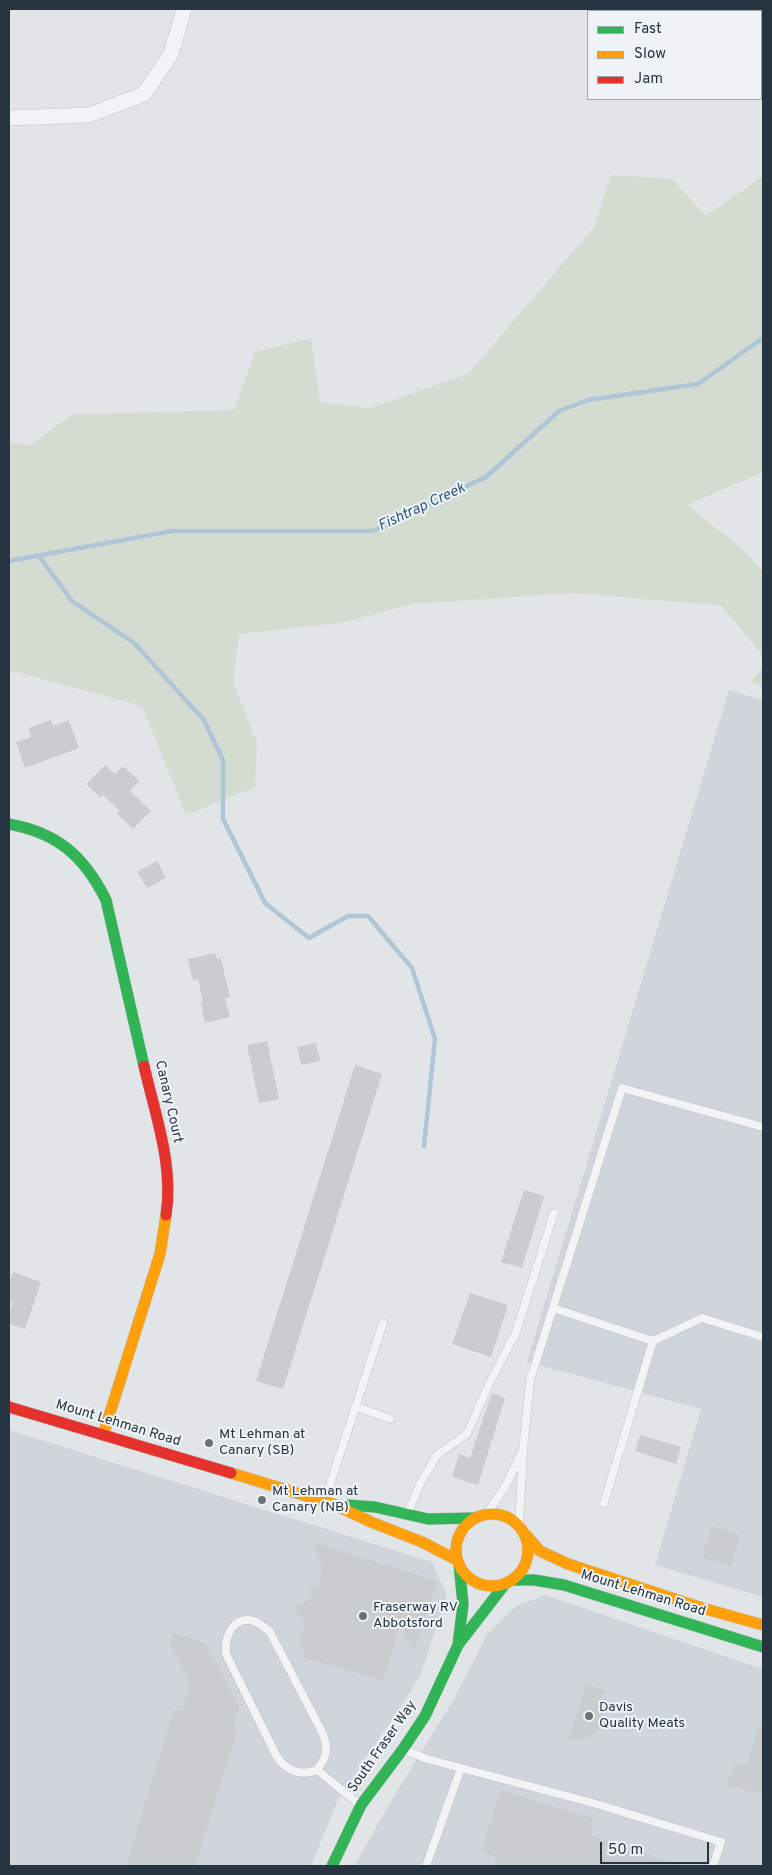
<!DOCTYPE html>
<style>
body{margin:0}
#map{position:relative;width:772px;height:1875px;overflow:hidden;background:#e2e5e7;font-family:Overpass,sans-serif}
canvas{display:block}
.frame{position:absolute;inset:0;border:10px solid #273542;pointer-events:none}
.legend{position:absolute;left:587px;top:10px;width:175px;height:90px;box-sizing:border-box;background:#eff3f7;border:1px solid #9fa7af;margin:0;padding:6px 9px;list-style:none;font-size:15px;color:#273542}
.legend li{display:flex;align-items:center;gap:10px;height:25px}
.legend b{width:25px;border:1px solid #9fa7af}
.scale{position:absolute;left:600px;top:1842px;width:109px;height:22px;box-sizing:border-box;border:2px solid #273542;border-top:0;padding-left:6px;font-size:15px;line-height:18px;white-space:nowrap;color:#273542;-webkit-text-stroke:4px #eff3f7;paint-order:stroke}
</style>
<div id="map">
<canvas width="772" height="1875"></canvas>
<div class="frame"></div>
<ul class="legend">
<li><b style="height:6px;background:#30b455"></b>Fast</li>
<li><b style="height:6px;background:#ff9f0a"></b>Slow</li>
<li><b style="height:6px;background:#e5322d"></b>Jam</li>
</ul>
<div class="scale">50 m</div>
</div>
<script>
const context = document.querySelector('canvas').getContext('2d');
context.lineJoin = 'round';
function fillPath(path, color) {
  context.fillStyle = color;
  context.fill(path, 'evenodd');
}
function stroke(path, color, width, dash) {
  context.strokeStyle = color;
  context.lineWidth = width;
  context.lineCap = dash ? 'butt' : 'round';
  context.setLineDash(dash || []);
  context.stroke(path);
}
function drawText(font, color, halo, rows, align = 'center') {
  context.font = font + ' Overpass,sans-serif';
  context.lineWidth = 4;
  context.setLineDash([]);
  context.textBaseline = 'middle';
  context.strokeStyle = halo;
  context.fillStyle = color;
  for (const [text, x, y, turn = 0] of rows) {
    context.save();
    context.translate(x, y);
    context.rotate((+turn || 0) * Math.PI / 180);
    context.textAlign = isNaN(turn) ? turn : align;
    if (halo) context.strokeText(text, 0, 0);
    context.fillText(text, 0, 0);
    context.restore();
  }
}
fillPath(new Path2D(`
 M729 690 763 700V1597L655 1565 701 1409 527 1362Z
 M9 1430 432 1562 447 1595 420 1677 337 1802 311 1866H9Z
 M545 1595 763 1669V1866H354L391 1801 454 1699 487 1634 516 1606Z`), '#cfd5db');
fillPath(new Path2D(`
 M611 175 672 179 706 216 763 176V472L687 505 745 551 763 572V656L722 606 575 593 412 604 342 623 239 634 233 682 257 743 255 787 186 815 142 706 9 670V442L30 445 73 414 234 410 255 352 311 338 320 402 370 408 468 374 594 227Z
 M763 666V686L751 682Z`), '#d4dcd2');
stroke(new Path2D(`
 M39 556 72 601 134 643 204 720 223 760V819L265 903 309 938 348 916H368L412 968 435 1039 424 1146
 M9 561 172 531H373L486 477 559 411 588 400 698 384 763 338`), '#aec6d5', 4.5);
fillPath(new Path2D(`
 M51 720 53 726 69 720 79 748 25 768 16 742 31 737 28 728Z
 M105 765 115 774 123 766 139 781 130 791 151 811 133 829 117 814 120 811 103 795 100 797 86 784Z
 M157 861 166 878 147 888 137 872Z
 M215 953 217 959 221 958 230 998H225L230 1017 205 1023 201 1003 203 1002 198 979 193 981 188 959Z
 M267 1041 279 1099 259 1103 247 1045Z
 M316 1043 320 1061 301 1065 297 1047Z
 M355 1065 382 1074 283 1389 256 1381Z
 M524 1190 544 1196 522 1268 501 1262Z
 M13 1272 41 1282 25 1329 9 1324V1314L13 1303 9 1301V1284Z
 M470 1293 508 1305 491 1357 452 1344Z
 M492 1393 505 1398 478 1485 452 1477 459 1454 470 1458Z
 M640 1435 681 1447 676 1464 635 1451Z
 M712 1526 740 1534 731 1566 702 1557Z
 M312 1542 437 1581 414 1652 400 1625 383 1681 302 1657 304 1649 299 1642 305 1625 295 1607 312 1598 308 1590 318 1585 323 1567Z
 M174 1633 205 1643 239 1707 233 1727 238 1728 195 1866H126L174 1709 182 1711 190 1684 170 1644Z
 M587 1684 605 1690 602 1698 607 1700 597 1734 592 1733 590 1739 583 1737 581 1742 569 1738Z
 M760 1722 763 1723V1795L727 1785 734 1764 747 1765Z
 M501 1790 594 1819 589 1835 678 1864V1866H494L497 1857 481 1852Z`), '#cacdcf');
const lane = new Path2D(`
 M553 1308 653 1341
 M357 1407 390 1419
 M325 1500 383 1323
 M604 1503 653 1341 702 1318 763 1337
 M408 1513 419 1486 437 1455 467 1434 488 1386 516 1332 554 1213
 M487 1514 506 1485 521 1454
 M519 1525 523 1450 530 1381 622 1088 763 1127
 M405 1750 427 1759 593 1803 721 1842 713 1866
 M317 1770C327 1756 329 1749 322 1732L270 1632C265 1628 260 1623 254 1621 233 1615 224 1637 226 1654L276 1755C285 1770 300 1777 317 1770L359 1804
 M426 1866 461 1768`);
const street = new Path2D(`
 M9 118 89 115 144 94 171 54 184 9`);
const fast = new Path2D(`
 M9 824C58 833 84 856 106 900L144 1066
 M346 1505 375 1507 428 1519 475 1518
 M512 1580H534L564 1585 763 1647
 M458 1645 463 1604 459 1564
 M332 1866 361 1805 403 1749 425 1716 458 1645 505 1584`);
const slow = new Path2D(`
 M103 1435 160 1254 166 1215
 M231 1473 333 1504 371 1522 422 1542 457 1560
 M456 1550a36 36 0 1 1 72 0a36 36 0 1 1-72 0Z
 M526 1535 540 1551 568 1564 702 1608 763 1625`);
const jam = new Path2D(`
 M144 1066C155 1114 174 1166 166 1215
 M9 1407 231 1473`);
stroke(lane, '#c0c3c5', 9);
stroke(street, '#c0c3c5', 16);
stroke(fast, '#c0c3c5', 12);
stroke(slow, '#c0c3c5', 12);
stroke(jam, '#c0c3c5', 12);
stroke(lane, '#f1f3f4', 8);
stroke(street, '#f1f3f4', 15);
stroke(fast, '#30b455', 11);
stroke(slow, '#ff9f0a', 11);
stroke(jam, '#e5322d', 11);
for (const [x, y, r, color] of [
 [209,1443,5,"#68737c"],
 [262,1500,5,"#68737c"],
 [363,1616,5,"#68737c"],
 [589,1716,5,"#68737c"]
]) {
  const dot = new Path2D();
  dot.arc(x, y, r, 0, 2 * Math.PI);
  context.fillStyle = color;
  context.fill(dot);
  stroke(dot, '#eff3f7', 2);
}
drawText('14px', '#273542', '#eff3f7', [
 ["Canary Court",168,1102,77],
 ["Mount Lehman Road",118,1424,17],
 ["Mount Lehman Road",643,1594,17],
 ["South Fraser Way",383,1747,-55]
]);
drawText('14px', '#273542', '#eff3f7', [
 ["Mt Lehman at",219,1435],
 ["Canary (SB)",219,1451],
 ["Mt Lehman at",272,1492],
 ["Canary (NB)",272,1508],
 ["Fraserway RV",373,1608],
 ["Abbotsford",373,1624],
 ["Davis",599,1708],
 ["Quality Meats",599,1724]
], 'left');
drawText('italic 15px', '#2d5a7a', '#eff3f7', [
 ["Fishtrap Creek",422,508,-25]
]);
</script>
